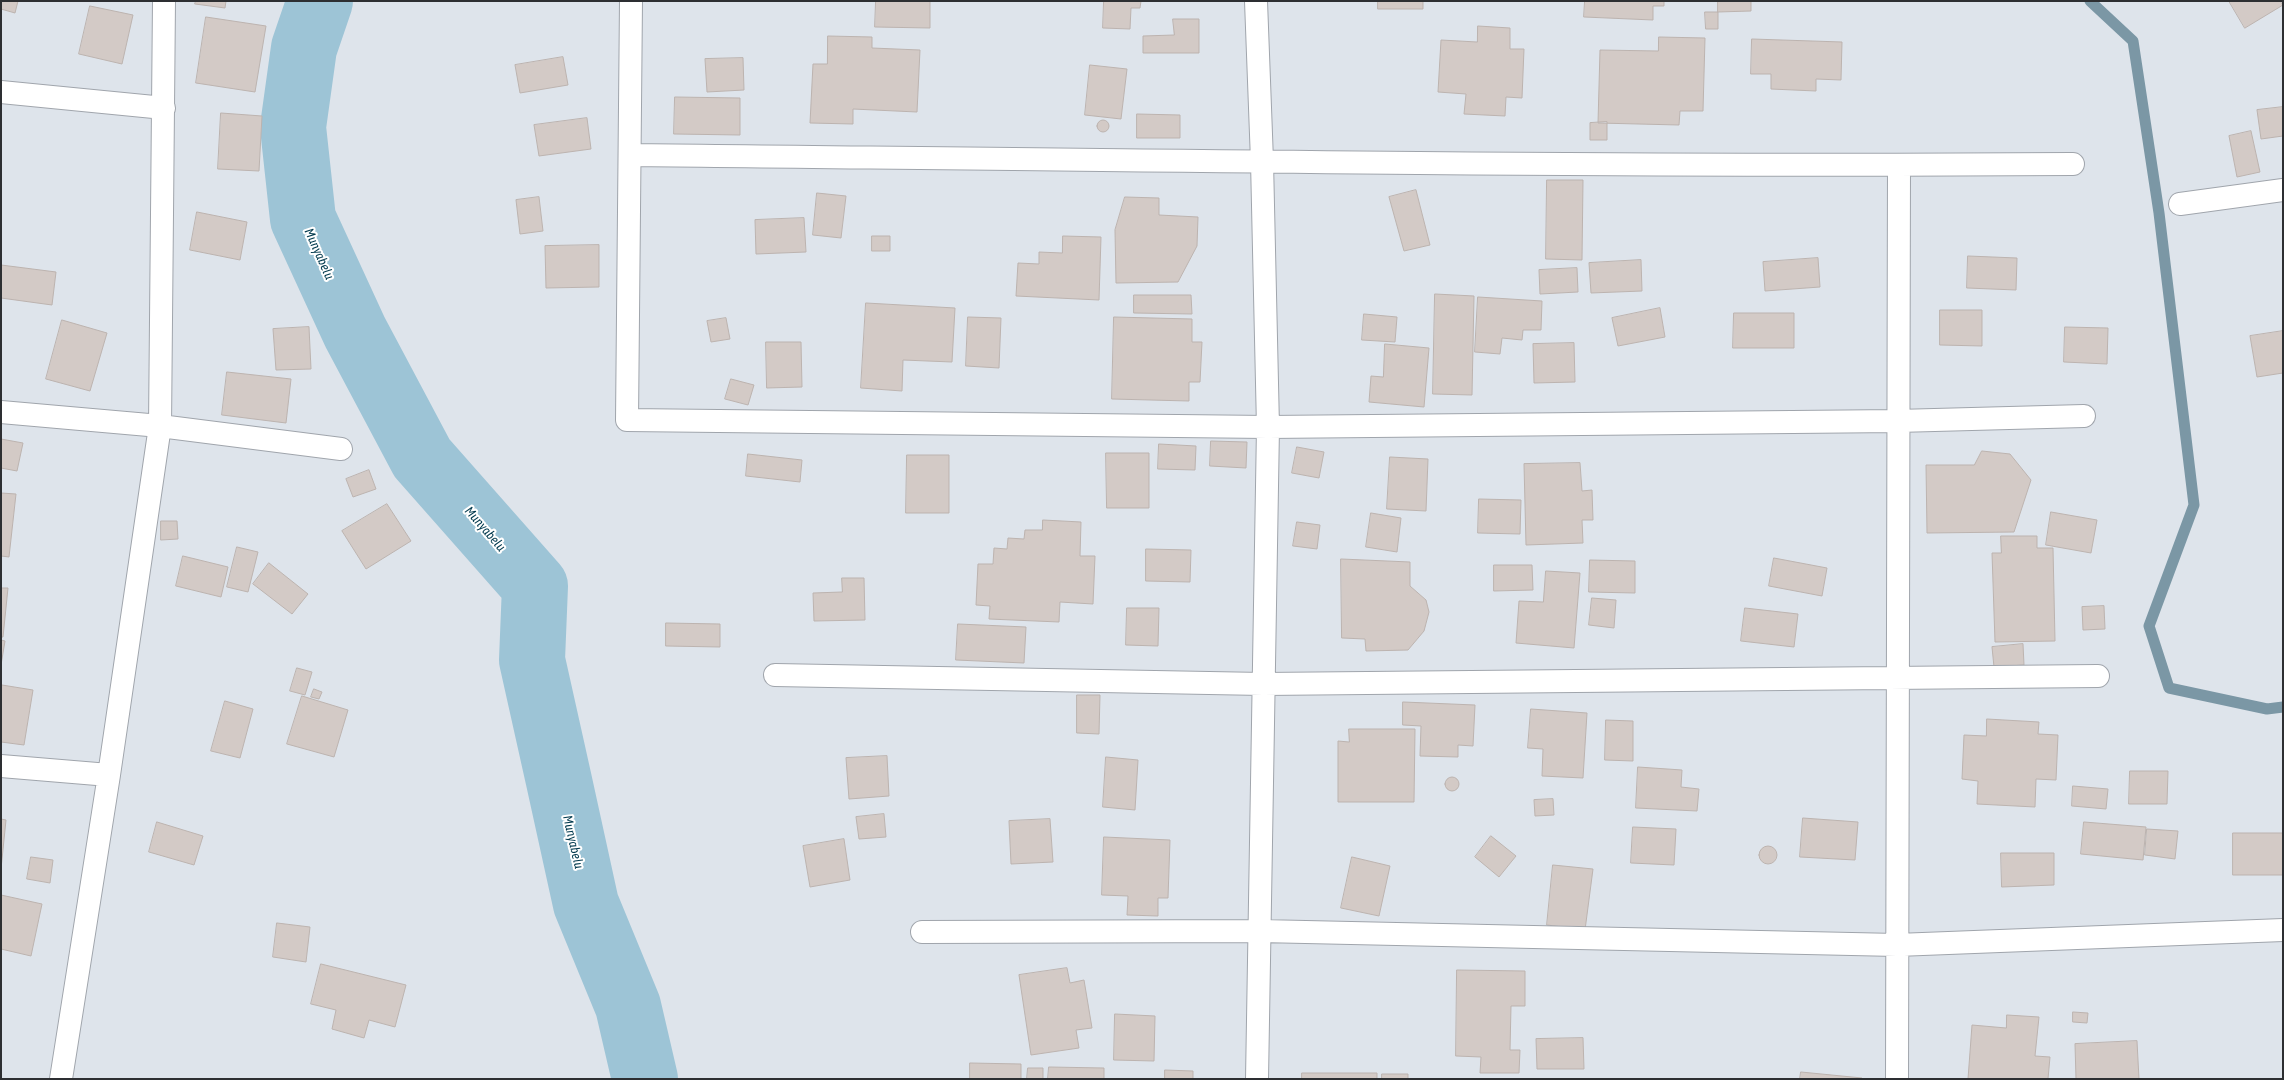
<!DOCTYPE html>
<style>
body{margin:0}
#map{position:relative;width:2284px;height:1080px;overflow:hidden;background:#dee4eb;font-family:"Asap Condensed",sans-serif}
canvas{display:block}
.frame{position:absolute;inset:0;border:2px solid #2d2f32;pointer-events:none}
</style>
<div id="map">
<canvas width="2284" height="1080"></canvas>
<div class="frame"></div>
</div>
<script>
const context = document.querySelector('canvas').getContext('2d');
context.lineJoin = 'round';
function stroke(path, color, width, dash) {
  context.strokeStyle = color;
  context.lineWidth = width;
  context.lineCap = dash ? 'butt' : 'round';
  context.setLineDash(dash || []);
  context.stroke(path);
}
function fillPath(path, color) {
  context.fillStyle = color;
  context.fill(path, 'evenodd');
}
function drawText(font, color, halo, rows, align = 'center') {
  context.font = font + ' "Asap Condensed",sans-serif';
  context.lineWidth = 4;
  context.setLineDash([]);
  context.textBaseline = 'middle';
  context.strokeStyle = halo;
  context.fillStyle = color;
  for (const [text, x, y, turn = 0] of rows) {
    context.save();
    context.translate(x, y);
    context.rotate((+turn || 0) * Math.PI / 180);
    context.textAlign = isNaN(turn) ? turn : align;
    if (halo) context.strokeText(text, 0, 0);
    context.fillText(text, 0, 0);
    context.restore();
  }
}
stroke(new Path2D(`
 M2090 1 2133 41 2159 213 2194 505 2149 626 2169 688 2267 709 2283 707`), '#7b97a5', 11);
stroke(new Path2D(`
 M320 1 304 48 293 127 303 219 355 332 422 458 535 586 532 660 559 781 586 904 628 1006 645 1079`), '#9dc4d6', 66);
const building = new Path2D(`
 M1 1H18L15 13 1 9Z
 M196 1H226L225 8 195 4Z
 M876 1H930V28L875 27Z
 M1104 1H1141L1140 8H1131L1130 29 1103 28Z
 M1378 1H1423V9H1378Z
 M1585 1H1664V6H1653V20L1584 17Z
 M1718 1H1751V11L1718 12Z
 M2229 1H2280L2283 5 2245 28Z
 M90 6 133 15 122 64 79 54Z
 M1705 12H1718V29H1706Z
 M206 17 266 26 255 92 196 83Z
 M1173 19H1199V53H1143V36L1174 35Z
 M1478 26 1510 28V49H1524L1522 98 1506 97 1505 116 1464 114 1466 94 1438 92 1441 40 1477 42Z
 M828 36 872 37V48L920 50 917 112 853 109V124L810 123 813 64H827Z
 M1659 37 1705 38 1703 111H1680L1679 125 1598 123 1600 50 1658 51Z
 M1752 39 1842 42 1841 80 1816 79V91L1771 89V74H1751Z
 M563 57 568 85 520 93 515 65Z
 M743 58 744 90 707 92 705 59Z
 M1090 65 1127 69 1121 119 1085 115Z
 M675 97 740 98V135L674 134Z
 M2283 107V136L2261 139 2257 110Z
 M221 113 262 116 259 171 218 169Z
 M1137 114 1180 115V138H1137Z
 M587 118 591 149 539 156 534 125Z
 M1097 126a6 6 0 1 1 12 0a6 6 0 1 1-12 0Z
 M1607 122V140H1590V123Z
 M2251 131 2260 172 2237 177 2229 136Z
 M1547 180H1583L1582 260 1546 259Z
 M1416 190 1430 245 1404 251 1389 197Z
 M817 193 846 196 841 238 813 235Z
 M539 197 543 231 520 234 516 200Z
 M1125 197 1159 198V215L1198 217 1197 246 1178 282 1116 283 1115 230Z
 M197 212 247 222 240 260 190 250Z
 M804 218 806 252 756 254 755 220Z
 M872 236H890V251H872Z
 M1063 236 1101 237 1099 300 1016 296 1018 263 1039 264V252L1062 253Z
 M599 245V287L546 288 545 246Z
 M1968 256 2017 258 2016 290 1967 288Z
 M1818 258 1820 287 1765 291 1763 262Z
 M1641 260 1642 291 1591 293 1589 263Z
 M1 265 56 272 52 305 1 298Z
 M1577 268 1578 292 1540 294 1539 270Z
 M1435 294 1474 296 1472 395 1433 394Z
 M1134 295H1191L1192 314 1134 313Z
 M1478 297 1542 301 1541 330H1523L1522 340 1502 338 1500 354 1475 352Z
 M866 303 955 308 952 362 903 360 902 391 861 388Z
 M1660 308 1665 337 1618 346 1612 318Z
 M1940 310H1982V346L1940 345Z
 M1734 313H1794V348H1733Z
 M1364 314 1397 317 1395 342 1362 340Z
 M968 317 1001 318 999 368 966 366Z
 M1114 317 1192 319V342H1202L1200 382H1189V401L1112 399Z
 M726 318 730 339 711 342 707 321Z
 M62 320 107 333 90 391 46 379Z
 M309 327 311 369 276 370 273 329Z
 M2065 327 2108 328 2107 364 2064 362Z
 M2283 331V373L2257 377 2250 336Z
 M766 342H801L802 387 767 388Z
 M1574 343 1575 382 1534 383 1533 344Z
 M1385 344 1429 348 1424 407 1369 402 1371 376 1383 377Z
 M227 372 291 379 286 423 222 415Z
 M731 379 754 385 748 405 725 399Z
 M1 439 23 443 17 471 1 468Z
 M1211 441 1247 442 1246 468 1210 466Z
 M1159 444 1196 446 1195 470 1158 469Z
 M1297 447 1324 452 1319 478 1292 473Z
 M1982 451 2010 454 2031 480 2014 532 1927 533 1926 465H1974Z
 M1106 453H1149V508H1107Z
 M748 454 802 460 800 482 746 476Z
 M907 455H949V513H906Z
 M1390 457 1428 459 1426 511 1387 509Z
 M1580 463 1582 491 1592 490 1593 520H1582L1583 543 1526 545 1524 464Z
 M369 470 376 489 353 497 346 479Z
 M1 493 16 494 9 557 1 556Z
 M1479 499 1521 500 1520 534 1478 533Z
 M387 504 411 541 366 569 342 531Z
 M2051 512 2097 520 2091 553 2046 545Z
 M1371 513 1401 518 1397 552 1366 547Z
 M1043 520 1081 522 1080 556H1095L1093 604 1060 602 1059 622 989 619 990 606 976 605 978 564H993L994 548 1007 549 1008 538 1024 539 1025 530H1042Z
 M161 521H177L178 539 161 540Z
 M1297 522 1320 525 1317 549 1293 546Z
 M2001 536H2037V548H2053L2055 641 1995 642 1992 553H2001Z
 M237 547 258 552 248 592 227 587Z
 M1146 549 1191 550 1190 582 1146 581Z
 M183 556 228 567 221 597 176 586Z
 M1774 558 1827 568 1822 596 1769 586Z
 M1341 559 1410 562V586L1426 600 1429 612 1424 631 1408 650 1366 651 1365 639 1342 638Z
 M1590 560 1635 561V593L1589 592Z
 M269 563 308 594 292 614 253 584Z
 M1494 565H1532L1533 590 1494 591Z
 M1546 571 1580 573 1574 648 1516 643 1519 601 1543 602Z
 M842 578H864L865 620 814 621 813 593 842 592Z
 M1 588H8L3 637H1Z
 M1592 598 1616 600 1614 628 1589 625Z
 M2104 606 2105 629 2083 630 2082 607Z
 M1127 608H1159L1158 646 1126 645Z
 M1745 608 1798 614 1794 647 1741 641Z
 M666 623 720 624V647L666 646Z
 M958 624 1026 627 1024 663 956 660Z
 M1 640 5 641 1 665Z
 M2023 644 2024 665 1994 667 1992 647Z
 M297 668 312 672 305 695 290 691Z
 M2 685 33 690 24 745 1 742Z
 M314 689 322 692 319 699 311 697Z
 M1077 695H1100L1099 734 1077 733Z
 M302 696 348 710 334 757 287 744Z
 M225 701 253 709 240 758 211 751Z
 M1403 702 1475 705 1473 746 1458 745V757L1420 756 1421 726 1403 725Z
 M1531 709 1587 713 1583 778 1542 776 1543 749 1528 748Z
 M1987 719 2039 722 2038 734 2058 735 2056 780 2036 779 2035 807 1977 804 1978 781 1962 779 1964 735 1986 736Z
 M1606 720 1633 721V761L1605 760Z
 M1349 729H1415L1414 802H1338V741L1349 742Z
 M887 756 889 796 849 799 846 758Z
 M1106 757 1138 760 1135 810 1103 807Z
 M1638 767 1682 770 1681 787 1699 789 1697 811 1636 808Z
 M2130 771H2168L2167 804H2129Z
 M1445 784a7 7 0 1 1 14 0a7 7 0 1 1-14 0Z
 M2073 786 2108 789 2106 809 2072 806Z
 M1553 799 1554 815 1535 816 1534 800Z
 M884 814 886 837 859 839 856 817Z
 M1803 818 1858 822 1855 860 1800 857Z
 M1 819 6 820 1 869Z
 M1050 819 1053 862 1011 864 1009 821Z
 M157 822 203 836 194 865 149 852Z
 M2084 822 2146 827 2143 860 2081 854Z
 M1633 827 1676 829 1674 865 1631 863Z
 M2147 829 2178 831 2175 859 2145 855Z
 M2233 833H2283V875H2233Z
 M1491 836 1516 856 1499 877 1475 857Z
 M1104 837 1170 840 1168 898H1158V916L1127 915 1128 896 1102 895Z
 M844 839 850 880 810 887 803 846Z
 M1759 855a9 9 0 1 1 18 0a9 9 0 1 1-18 0Z
 M2001 853H2054V885L2002 887Z
 M31 857 53 860 50 883 27 879Z
 M1352 857 1390 866 1379 916 1341 908Z
 M1553 865 1593 869 1585 930 1547 925Z
 M1 895 42 904 31 956 1 949Z
 M277 923 310 927 306 962 273 957Z
 M321 964 406 985 395 1027 369 1020 364 1038 332 1029 336 1010 311 1004Z
 M1067 968 1070 983 1084 980 1092 1028 1076 1030 1079 1048 1031 1055 1019 975Z
 M1457 970 1525 971V1006H1511L1510 1050H1520L1519 1073H1480L1481 1057 1456 1056Z
 M2073 1012 2088 1013 2087 1023 2073 1022Z
 M1115 1014 1155 1016 1154 1061 1114 1060Z
 M2007 1015 2039 1017 2035 1056 2050 1057 2048 1079H1968L1972 1025 2006 1028Z
 M1583 1038 1584 1069H1537L1536 1039Z
 M2137 1041 2139 1079H2076L2075 1044Z
 M970 1063 1021 1064V1079H970Z
 M1049 1067 1104 1068V1079H1048Z
 M1028 1068H1043V1079H1027Z
 M1165 1070 1193 1071V1079H1165Z
 M1801 1072 1862 1078V1079H1800Z
 M1302 1073H1377V1079H1302Z
 M1382 1074H1408V1079H1382Z`);
fillPath(building, '#d3cac6');
stroke(building, '#bcb3af', 1);
const minor = new Path2D(`
 M631 1 627 420 1268 427 1897 421 2084 416
 M1256 1 1262 161 1268 427 1257 1079
 M1 92 164 108
 M630 155C1111 160 1592 167 2073 164
 M2180 204 2283 190
 M1 412 160 426 341 449
 M775 675 1263 684 2098 676
 M1 766 109 775
 M922 932 1260 931 1897 945 2283 930
 M61 1079 109 775 160 426 164 1
 M1897 1079 1899 165`);
stroke(minor, '#a0a5ac', 24);
stroke(minor, '#fff', 22);
drawText('italic 13px', '#00394d', '#fff', [
 ["Munyabelu",319,254,66],
 ["Munyabelu",485,529,49],
 ["Munyabelu",573,842,77]
]);
</script>
